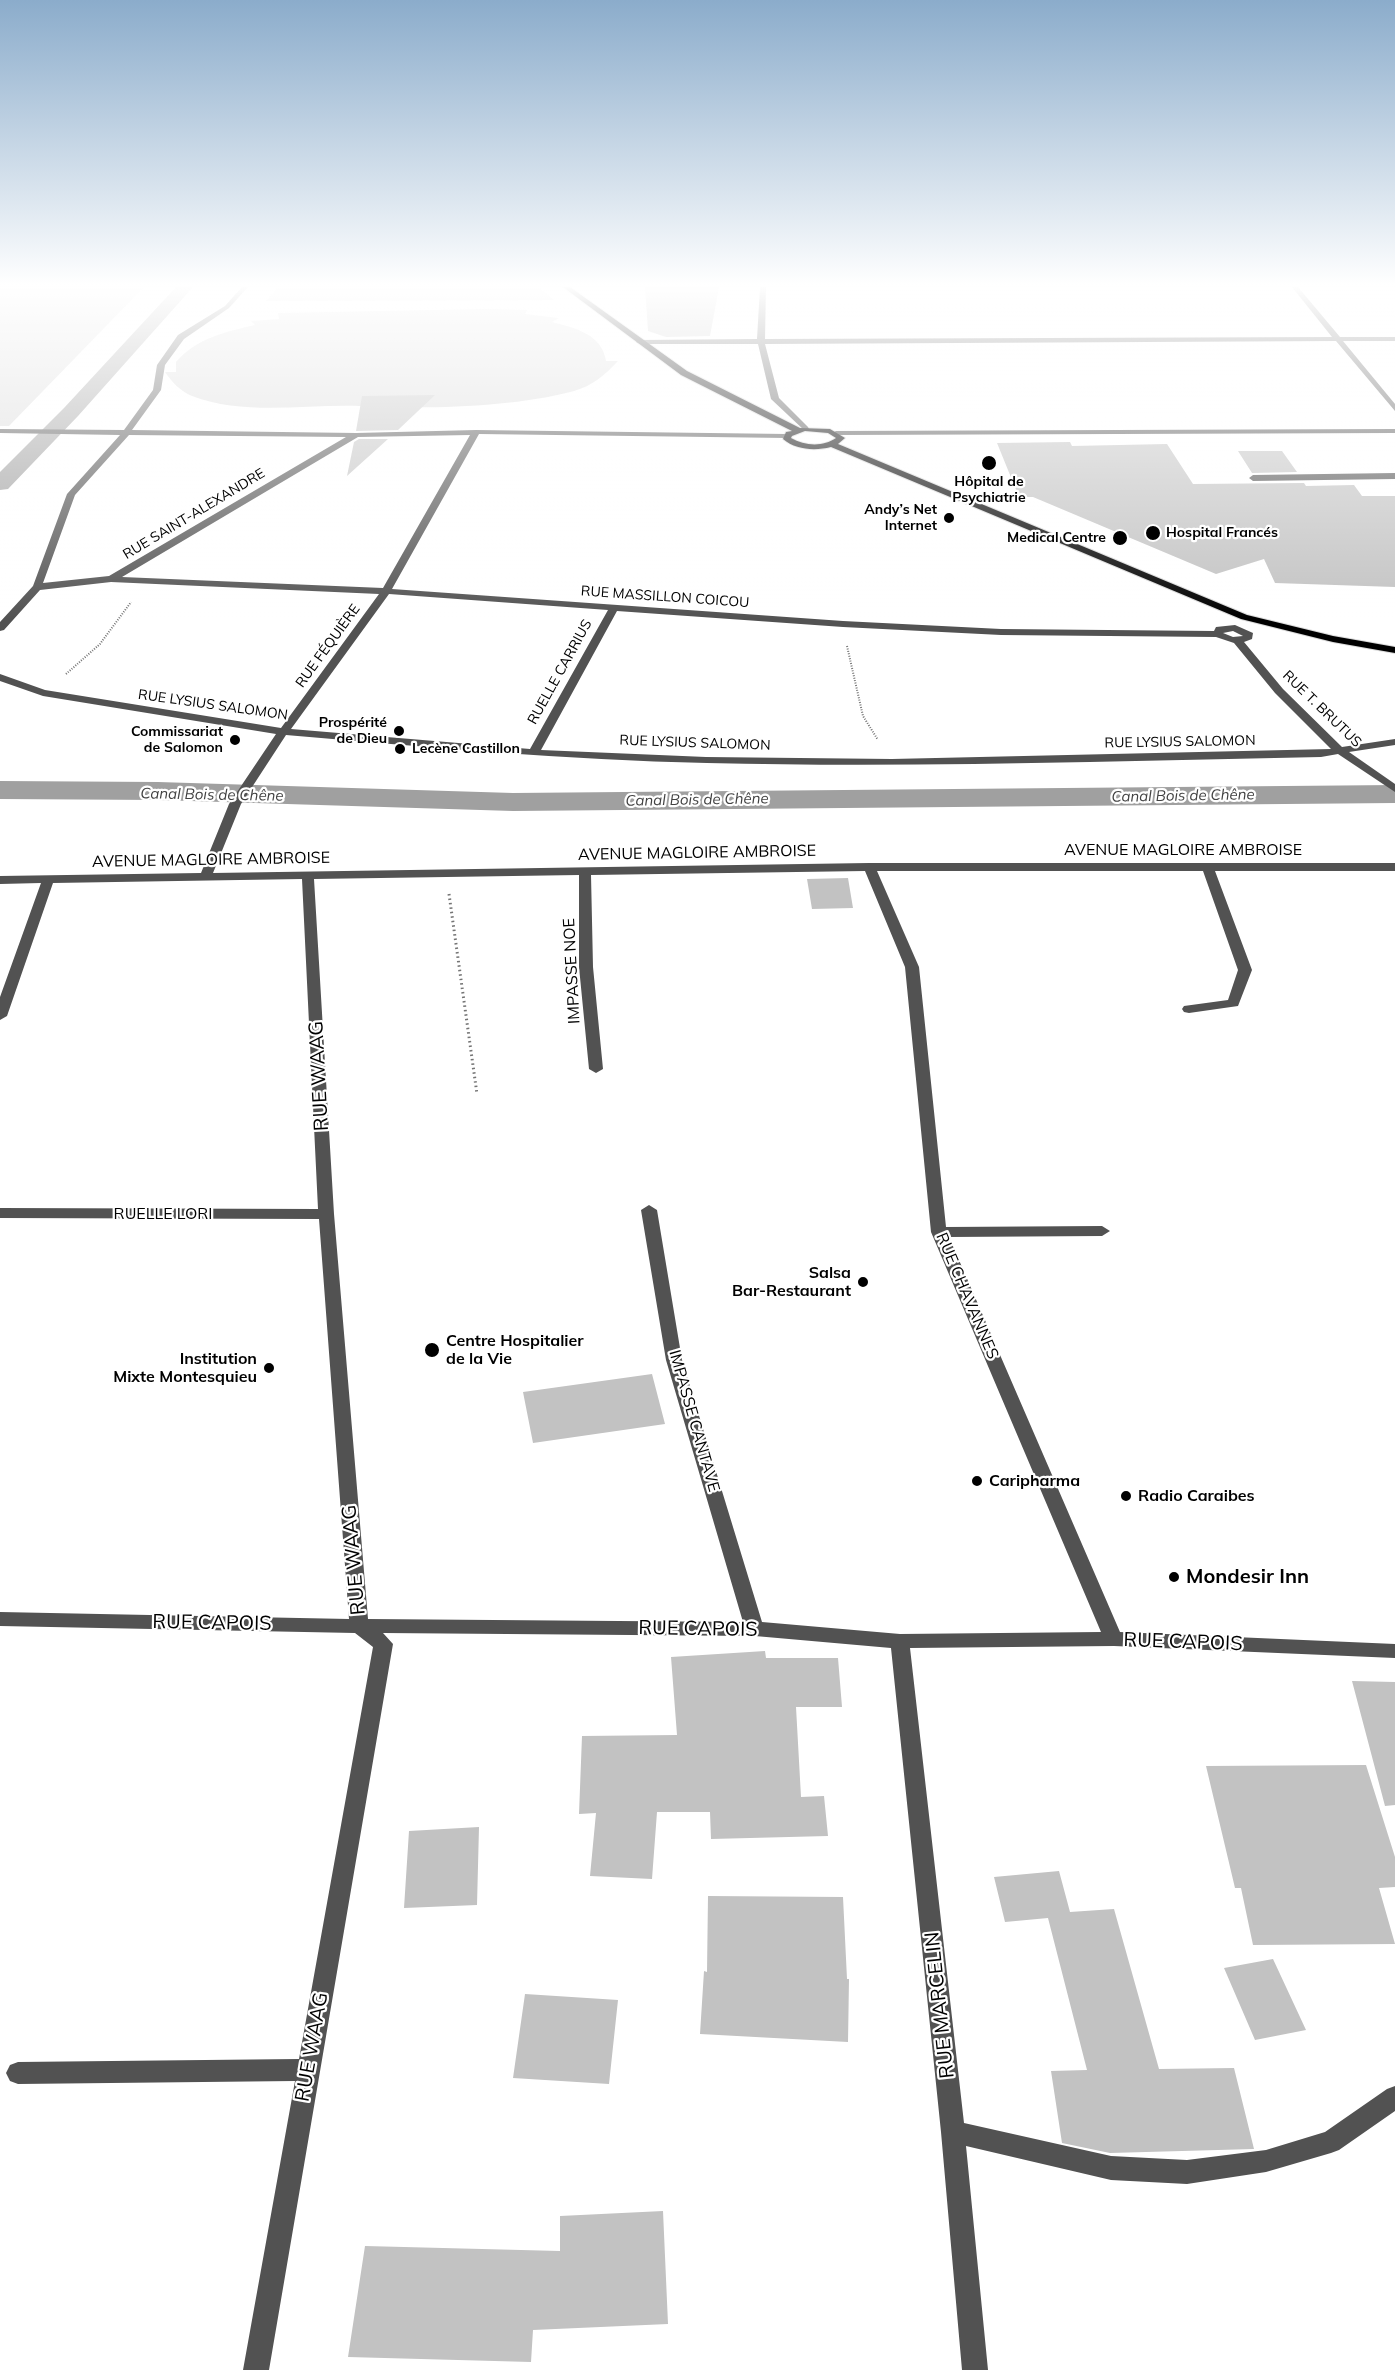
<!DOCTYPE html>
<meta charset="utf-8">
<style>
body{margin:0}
canvas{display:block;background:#fff}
</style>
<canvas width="1395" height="2370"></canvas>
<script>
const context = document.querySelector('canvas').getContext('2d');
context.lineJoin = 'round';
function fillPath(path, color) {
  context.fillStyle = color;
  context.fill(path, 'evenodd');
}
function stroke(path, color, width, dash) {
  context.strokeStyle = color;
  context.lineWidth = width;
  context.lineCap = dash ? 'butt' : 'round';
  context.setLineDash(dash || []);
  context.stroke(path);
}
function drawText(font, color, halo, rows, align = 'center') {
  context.font = font + ' Mulish,sans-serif';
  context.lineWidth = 4.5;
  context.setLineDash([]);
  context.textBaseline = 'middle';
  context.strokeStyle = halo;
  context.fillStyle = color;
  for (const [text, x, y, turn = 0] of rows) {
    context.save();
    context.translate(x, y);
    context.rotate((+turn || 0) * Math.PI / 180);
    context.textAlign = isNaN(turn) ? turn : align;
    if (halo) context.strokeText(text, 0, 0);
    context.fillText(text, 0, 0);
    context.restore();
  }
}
fillPath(new Path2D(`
 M0 287H144L9 426H0Z
 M278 287H539L554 300 266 301Z
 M486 309 527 310 525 314 559 318 552 322C575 328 602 334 606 361H618C605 375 592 386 574 391 510 408 425 409 360 406 305 404 244 416 192 396 180 391 172 382 165 372H176V362C197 338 225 332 255 325L251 321 279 319 278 313Z`), '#d9d9d9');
fillPath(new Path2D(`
 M176 287H193L78 416 8 489 0 490V472L64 408Z
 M0 781 158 782 513 793 1395 785V803L513 811 158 800 0 799Z`), '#a0a0a0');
fillPath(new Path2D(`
 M645 287H719L710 336 666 337 648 331Z
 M435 395 398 430 356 431 362 396Z
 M359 439H388L347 476 354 442Z
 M1070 442 1072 446 1167 444 1193 484 1304 483 1306 486 1354 485 1362 496H1395V587L1275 583 1264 559 1216 574 1033 497H1019L997 443Z
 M1238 451H1282L1297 472 1252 473Z
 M848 878 853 908 812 909 807 879Z
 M652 1374 665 1424 533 1443 523 1392Z
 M765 1651 766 1658H838L842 1707H796L801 1797 824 1796 828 1836 711 1839 710 1812H657L652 1879 590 1876 596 1813 579 1814 582 1736 677 1735 671 1657Z
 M1352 1681 1395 1682V1805L1385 1806Z
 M1366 1765 1395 1857V1887L1379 1888 1395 1944 1253 1945 1241 1888H1235L1206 1766Z
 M479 1827 477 1905 404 1908 409 1831Z
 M1059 1871 1070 1912 1114 1909 1159 2069 1234 2068 1254 2149 1110 2153 1062 2143 1051 2071 1087 2070 1048 1918 1005 1922 994 1877Z
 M708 1896 843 1897 847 1979H849L848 2042 700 2034 704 1971 707 1972Z
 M1273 1959 1306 2030 1255 2040 1224 1968Z
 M525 1994 618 2000 609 2084 513 2078Z
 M663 2211 668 2324 533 2330 531 2362 348 2357 365 2246 560 2251V2216Z`), '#c2c2c2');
const major = new Path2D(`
 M563 287H570L687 371 800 428 830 429 845 438 838 444 1247 615 1333 636 1395 647V653L1333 642 1241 619 831 447C815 451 796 450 783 439L786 432 792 431 681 375ZM805 431 828 433 836 438C823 447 805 446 791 438L792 436Z`);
stroke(major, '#dbdbdb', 2);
stroke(new Path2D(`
 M847 646 863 716 878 740
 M66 674 100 644 131 602`), '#747474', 2, [1, 1.5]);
stroke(new Path2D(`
 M449 894 477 1094`), '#747474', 3, [1.5, 3]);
fillPath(new Path2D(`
 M242 287H248L229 308 184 339 165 365 161 390 132 430 356 433 476 430 787 434 791 436 787 438 479 434 392 589 843 621 1001 629 1214 631 1216 627 1235 625 1253 633 1252 639 1244 642 1283 689 1342 747 1395 739V745L1349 752 1395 784V792L1338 754 1321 757C1116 761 912 768 707 763 566 760 426 747 286 735L241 804 213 873 869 863H1395V871H1215L1252 970 1238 1006 1189 1013 1184 1012 1182 1009 1184 1006 1228 1000 1238 970 1203 871H877L919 967 946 1227 1102 1226 1110 1231 1102 1236 949 1237 1120 1632 1395 1644V1658L1114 1646 910 1648 964 2123 1111 2156 1187 2160 1266 2150 1325 2132 1387 2089 1395 2086V2111L1339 2150 1331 2153 1266 2172 1187 2184 1111 2180 966 2146 988 2370H962L941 2132 891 1648 755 1636 383 1633 393 1644 269 2370H243L295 2081 18 2084 10 2081 6 2073 10 2065 18 2062 299 2059 373 1647 355 1633 0 1626V1612L349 1619 319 1219 0 1218V1208L318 1209 302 879 53 883 7 1016 0 1020V997L41 883 0 884V876L201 873 229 804 276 734 43 696 0 681V674L45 690 281 728 379 594 111 582 40 590 4 630 0 631V622L33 586 67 494 120 435 0 433V429L124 430 153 390 157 365 178 335 225 306ZM129 435 346 437 109 576 43 583 75 495ZM470 435 383 588 122 577 358 437ZM389 594 608 610 530 749 291 729ZM617 611 843 627 1001 635 1216 637 1234 643 1275 693 1331 749 892 759 706 757 541 750ZM1233 631 1243 636 1233 637 1223 633ZM865 871 905 967 931 1232 1101 1632 900 1634 762 1622 682 1360 657 1210 649 1205 641 1210 666 1360 743 1622 368 1619 334 1214 314 879 579 875V967L589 1069 596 1073 603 1069 593 967 591 875Z
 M760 287H766L765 339 1332 337 1292 287H1298L1340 337H1395V341H1343L1395 404V411L1336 341 765 344 779 398 808 427 809 429 805 431 771 399 758 344H640L636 342 640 340 757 339Z
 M1395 429V433L836 435 832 433 836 431Z
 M1395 473V479L1253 481 1249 478 1253 475Z`), '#525252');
fillPath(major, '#000');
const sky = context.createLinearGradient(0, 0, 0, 619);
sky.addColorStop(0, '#8baccb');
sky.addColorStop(0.46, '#fff');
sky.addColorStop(1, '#ffffff00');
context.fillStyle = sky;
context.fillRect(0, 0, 1395, 619);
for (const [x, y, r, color] of [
 [989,463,8,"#000"],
 [949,518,6,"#000"],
 [1153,533,8,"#000"],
 [1120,538,8,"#000"],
 [399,731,6,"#000"],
 [235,740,6,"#000"],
 [400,749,6,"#000"],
 [863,1282,6,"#000"],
 [432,1350,8,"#000"],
 [269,1368,6,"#000"],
 [977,1481,6,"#000"],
 [1126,1496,6,"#000"],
 [1174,1577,6,"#000"]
]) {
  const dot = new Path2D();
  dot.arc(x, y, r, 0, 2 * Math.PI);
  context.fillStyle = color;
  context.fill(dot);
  stroke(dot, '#fff', 2);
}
drawText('bold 14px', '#000', '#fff', [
 ["Hôpital de",989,482,"center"],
 ["Psychiatrie",989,498,"center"],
 ["Andy’s Net",937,510],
 ["Internet",937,526],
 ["Hospital Francés",1166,533,"left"],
 ["Medical Centre",1106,538],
 ["Prospérité",387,723],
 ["de Dieu",387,739],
 ["Commissariat",223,732],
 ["de Salomon",223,748],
 ["Lecène Castillon",412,749,"left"]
], 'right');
drawText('14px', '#000', '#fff', [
 ["RUE SAINT-ALEXANDRE",194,514,-31],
 ["RUE MASSILLON COICOU",665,597,4],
 ["RUE FÉQUIÈRE",328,646,-54],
 ["RUELLE CARRIUS",560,672,-61],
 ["RUE LYSIUS SALOMON",213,705,8],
 ["RUE T. BRUTUS",1322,709,44],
 ["RUE LYSIUS SALOMON",1180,742,-1],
 ["RUE LYSIUS SALOMON",695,743,2]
]);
drawText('italic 15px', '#414141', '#fff', [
 ["Canal Bois de Chêne",212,795,1],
 ["Canal Bois de Chêne",1183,796,-1],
 ["Canal Bois de Chêne",697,800,-1]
]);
drawText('16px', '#000', '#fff', [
 ["AVENUE MAGLOIRE AMBROISE",1183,850],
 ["AVENUE MAGLOIRE AMBROISE",697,853,-1],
 ["AVENUE MAGLOIRE AMBROISE",211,860,-1],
 ["IMPASSE NOE",572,971,-93],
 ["RUELLE LORI",163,1214],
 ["RUE CHAVANNES",967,1296,67],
 ["IMPASSE CANTAVE",694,1421,74]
]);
drawText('bold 16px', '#000', '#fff', [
 ["Salsa",851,1273,"right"],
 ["Bar-Restaurant",851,1291,"right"],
 ["Centre Hospitalier",446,1341],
 ["de la Vie",446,1359],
 ["Institution",257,1359,"right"],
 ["Mixte Montesquieu",257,1377,"right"],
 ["Caripharma",989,1481],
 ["Radio Caraibes",1138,1496]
], 'left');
drawText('20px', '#000', '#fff', [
 ["RUE WAAG",319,1076,-93],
 ["RUE WAAG",354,1560,-95],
 ["RUE CAPOIS",212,1623,1],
 ["RUE CAPOIS",698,1629,1],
 ["RUE CAPOIS",1183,1642,2],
 ["RUE MARCELIN",940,2005,-96],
 ["RUE WAAG",312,2047,-80]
]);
drawText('bold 20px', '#000', '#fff', [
 ["Mondesir Inn",1186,1577]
], 'left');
</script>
